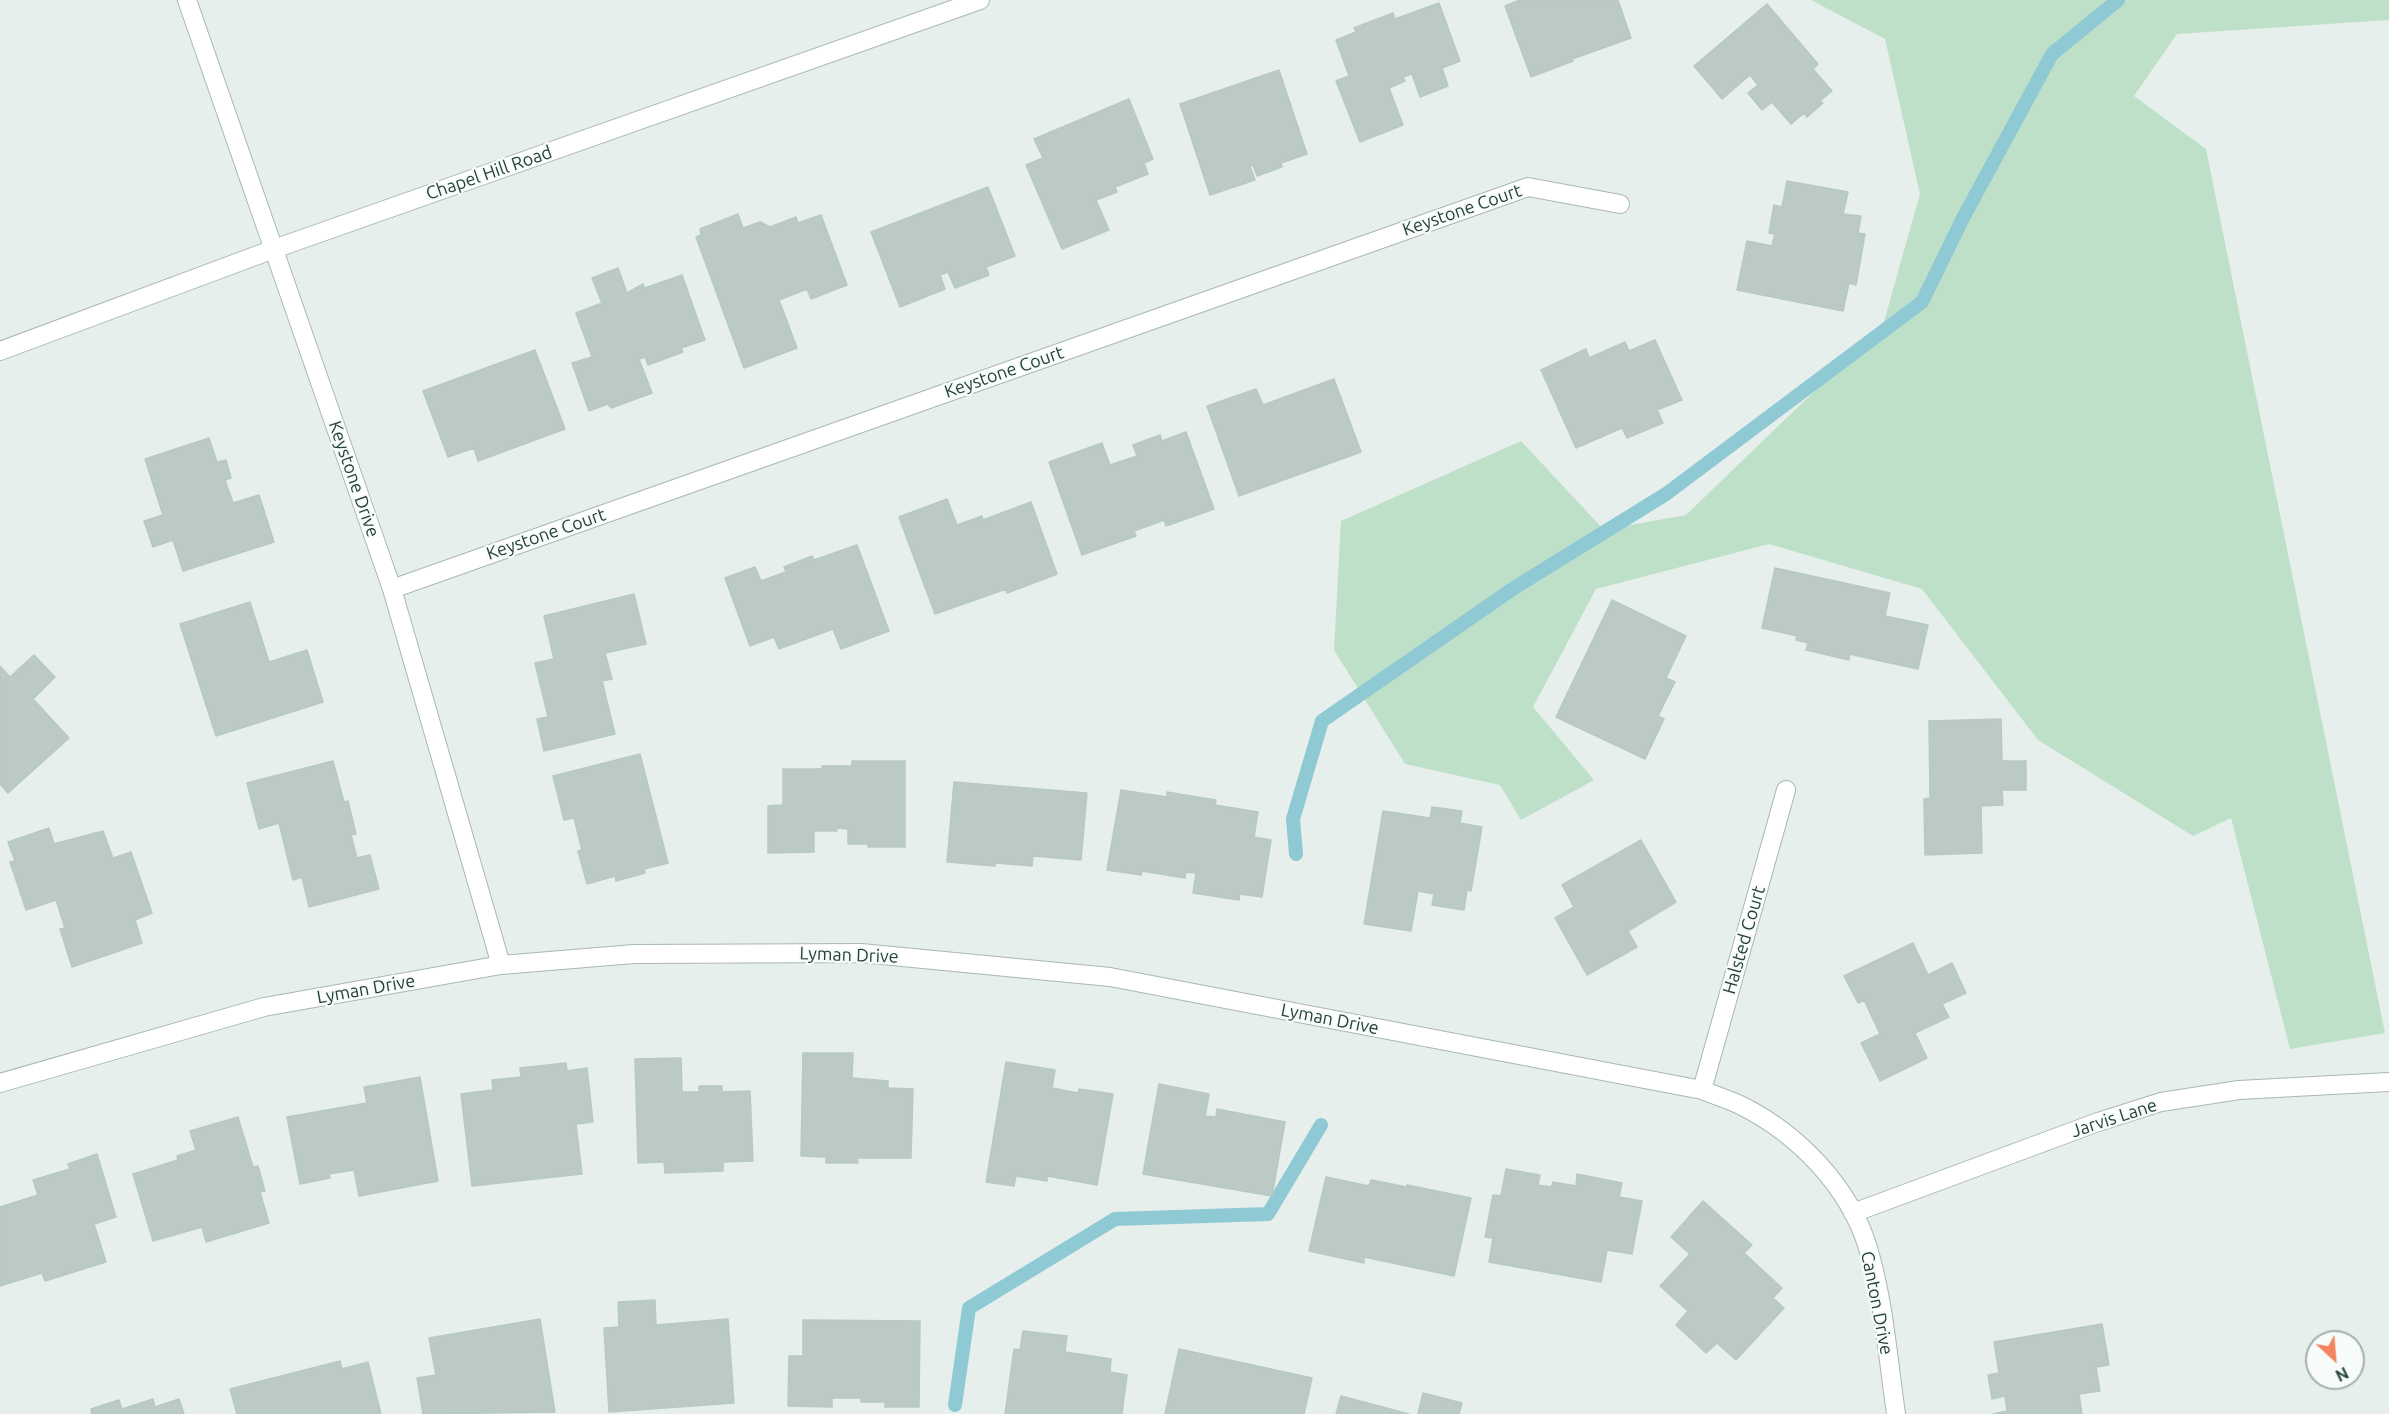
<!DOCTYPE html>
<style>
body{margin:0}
#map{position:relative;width:2389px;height:1414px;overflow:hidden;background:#e6efeb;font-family:Ubuntu,sans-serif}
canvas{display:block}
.north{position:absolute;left:2305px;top:1330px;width:60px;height:60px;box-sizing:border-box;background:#f7fbf9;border:2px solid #a3b1ad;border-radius:50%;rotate:154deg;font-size:16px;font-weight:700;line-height:24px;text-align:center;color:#24423a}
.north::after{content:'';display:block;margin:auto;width:21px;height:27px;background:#f4845f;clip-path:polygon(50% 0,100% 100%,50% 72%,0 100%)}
</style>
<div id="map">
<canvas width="2389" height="1414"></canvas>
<div class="north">N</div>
</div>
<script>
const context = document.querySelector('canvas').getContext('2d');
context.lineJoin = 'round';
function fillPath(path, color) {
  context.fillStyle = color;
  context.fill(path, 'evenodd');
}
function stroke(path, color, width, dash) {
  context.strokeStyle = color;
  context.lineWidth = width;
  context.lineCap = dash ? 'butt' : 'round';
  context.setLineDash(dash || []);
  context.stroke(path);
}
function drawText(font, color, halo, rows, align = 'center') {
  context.font = font + ' Ubuntu,sans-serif';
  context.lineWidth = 4.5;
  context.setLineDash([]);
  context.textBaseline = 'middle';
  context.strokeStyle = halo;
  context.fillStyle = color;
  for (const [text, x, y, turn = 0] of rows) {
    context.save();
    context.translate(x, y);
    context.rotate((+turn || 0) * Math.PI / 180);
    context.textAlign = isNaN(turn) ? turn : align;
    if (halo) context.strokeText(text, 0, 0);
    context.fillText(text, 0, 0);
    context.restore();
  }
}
fillPath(new Path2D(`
 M1811 0H2389V20L2177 34 2134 96 2206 149 2385 1033 2290 1049 2231 818 2193 836 2038 740 1922 589 1769 544 1596 589 1533 707 1594 780 1521 820 1500 785 1405 764 1334 650 1341 521 1521 441 1604 530 1686 515 1883 325 1920 194 1885 39Z`), '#bfe0c8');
stroke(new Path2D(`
 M1296 854 1293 819 1322 721 1514 588 1666 494 1922 302 1963 218 2052 54 2118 0
 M955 1405 969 1308 1115 1219 1268 1214 1321 1125`), '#8ec9d4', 14);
const building = new Path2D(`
 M1520 0H1618L1631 38 1572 59 1573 61 1531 77 1505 6Z
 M1439 3 1460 61 1442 68 1448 86 1420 97 1412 74 1403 77 1405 81 1389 88 1403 125 1360 142 1336 81 1349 76 1336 40 1356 32 1354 28 1393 13 1395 19Z
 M1767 4 1818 64 1813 69 1832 91 1820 101 1823 103 1807 117 1804 113 1791 124 1772 102 1762 110 1748 93 1758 85 1750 75 1722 99 1694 66Z
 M1279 70 1307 154 1281 163 1282 167 1257 176 1253 165 1250 166 1255 180 1210 195 1180 104Z
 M1129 99 1153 159 1144 163 1148 174 1115 187 1117 192 1096 200 1109 230 1062 249 1026 165 1043 158 1034 139Z
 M1787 181 1848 192 1843 214 1861 216 1858 233 1865 234 1856 285 1849 283 1843 311 1737 290 1747 241 1772 246 1775 234 1769 233 1774 205 1782 207Z
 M988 187 1015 256 986 267 989 275 955 288 948 272 940 275 945 289 900 307 871 232Z
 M738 214 743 228 760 222 770 227 796 217 798 223 821 215 847 285 811 299 807 289 779 300 797 348 744 368 696 237 701 235 700 229Z
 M618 268 627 293 643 284 645 288 682 275 705 340 681 348 683 352 648 365 645 357 639 359 652 393 611 408 608 404 589 411 572 363 592 357 576 313 602 303 592 278Z
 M1655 340 1682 400 1657 410 1663 423 1627 438 1622 428 1576 448 1541 370 1586 349 1589 358 1625 342 1629 351Z
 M535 350 565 429 478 461 474 448 448 457 423 391Z
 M1334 379 1361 452 1239 496 1207 406 1256 389 1263 405Z
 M1186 432 1214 509 1166 526 1164 520 1134 531 1136 536 1082 555 1049 462 1102 443 1110 465 1137 456 1133 445 1160 435 1162 441Z
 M209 438 217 462 226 460 231 478 225 480 233 503 259 495 274 542 183 571 173 540 153 547 144 521 163 515 145 459Z
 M947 499 957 525 982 516 983 520 1031 502 1057 574 1007 593 1006 589 935 614 899 517Z
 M857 545 889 631 841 649 833 629 779 649 774 637 750 646 725 578 755 567 761 581 786 572 784 567 812 556 814 560Z
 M1775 568 1890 593 1885 616 1928 625 1918 669 1849 654V660L1806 650 1808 643 1796 640 1797 636 1762 628Z
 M634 594 646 644 605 653 612 679 602 681 615 734 544 751 537 719 548 717 535 663 554 659 544 616Z
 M1612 600 1686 636 1666 678 1675 682 1658 716 1664 719 1645 759 1556 717Z
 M250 602 269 662 307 650 323 702 216 736 180 624Z
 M34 655 55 677 33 699 69 738 8 793 0 784V666L10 677Z
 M2001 719 2002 761H2026V790H2002L2003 805 1981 806 1982 853 1925 855 1924 799 1930 798 1929 721Z
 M640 754 668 863 644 869 645 873 616 881 615 876 587 884 578 851 582 850 574 818 564 820 553 776Z
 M333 761 344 802 348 801 356 834 351 835 357 858 370 855 379 889 309 907 302 877 293 880 279 823 259 829 247 783Z
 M852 761H905V847H868V844H848V829L837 828V831H814V852L768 853V806L783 805V769H822V766H852Z
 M954 782 1087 793 1081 860 1033 856 1032 866 996 863 995 866 947 862Z
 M1121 790 1167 797V792L1216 800 1215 805 1258 812 1254 837 1271 840 1262 897 1240 894 1239 900 1193 893 1196 873 1186 872 1185 878 1142 871 1141 875 1107 870Z
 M1432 807 1462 811 1460 823 1482 827 1471 891 1467 890 1464 910 1432 905 1434 894 1418 891 1411 931 1364 924 1383 811 1430 818Z
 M49 828 54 844 103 831 113 858 131 852 152 913 135 920 142 943 72 967 60 929 65 928 56 900 26 910 10 862 15 861 8 842Z
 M1641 840 1676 902 1628 931 1637 947 1587 975 1555 918 1574 907 1562 885Z
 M1913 943 1928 975 1952 963 1966 993 1942 1004 1949 1017 1915 1033 1927 1058 1880 1081 1861 1043 1880 1034 1864 1000 1858 1003 1844 976Z
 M803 1053H853L852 1078 888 1081V1088L913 1089 911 1158H857L858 1163H826V1157L801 1156Z
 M681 1058 682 1092H699V1086H722V1092L750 1091 753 1161 723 1162V1171L665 1173 664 1162 638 1163 635 1059Z
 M1006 1062 1055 1070 1052 1088 1078 1093 1079 1089 1113 1094 1097 1185 1047 1176V1181L1016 1176 1014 1186 986 1182Z
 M566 1063 567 1071 587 1068 593 1122 576 1124 582 1174 472 1186 461 1094 493 1090 492 1080 521 1077 520 1068Z
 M420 1077 438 1181 359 1196 354 1170 329 1174 330 1178 300 1184 287 1117 367 1103 364 1087Z
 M1159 1084 1209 1094 1205 1116 1216 1117 1217 1109 1285 1122 1272 1196 1143 1174Z
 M238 1117 253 1167 258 1166 265 1191 260 1192 269 1223 206 1242 202 1227 153 1241 133 1174 178 1160 177 1156 196 1150 190 1131Z
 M97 1154 116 1217 94 1224 106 1262 45 1281 42 1273 0 1286V1207L38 1195 33 1180 70 1169 68 1164Z
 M1506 1169 1540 1175 1538 1185 1551 1187 1553 1182 1576 1186 1577 1174 1622 1183 1619 1197 1642 1201 1632 1254 1607 1250 1601 1282 1489 1262 1493 1238 1485 1237 1493 1195 1501 1196Z
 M1326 1177 1369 1186 1371 1180 1407 1187V1185L1471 1198 1454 1276 1364 1257V1263L1309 1251Z
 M1703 1201 1752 1245 1744 1253 1782 1288 1773 1298 1784 1308 1736 1360 1717 1343 1706 1353 1676 1325 1688 1311 1660 1286 1690 1254 1671 1237Z
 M655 1300 656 1325 728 1319 734 1403 609 1412 604 1328 619 1327 618 1302Z
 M540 1319 555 1412 423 1414 417 1378 436 1375 429 1338Z
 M803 1320 920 1321 919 1407H885V1402H861V1398H832V1407L788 1406 789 1356H803Z
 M2102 1324 2109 1365 2096 1367 2100 1391 2079 1394 2082 1414H1993L2007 1411 2005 1396 1992 1399 1988 1375 1999 1373 1994 1342Z
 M1023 1331 1067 1336 1065 1352 1111 1359 1110 1372 1127 1375 1122 1414H1005L1014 1349 1020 1350Z
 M1179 1349 1312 1378 1304 1414H1165Z
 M340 1361 342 1369 368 1362 381 1414H237L230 1389Z
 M1423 1393 1462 1403 1459 1414H1418Z
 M1341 1396 1409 1414H1336Z
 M153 1399 155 1407 179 1399 184 1414H92L91 1409 119 1400 122 1409Z`);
fillPath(building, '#bbcac4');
stroke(building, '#b8c9c2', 1.5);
const minor = new Path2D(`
 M187 0 392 589 501 965
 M0 351 274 249 980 0
 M392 589 1528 187 1620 204
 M0 1083 264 1007 501 965 634 954 861 953 1110 977 1702 1090C1716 1096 1731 1100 1744 1107 1799 1135 1850 1188 1868 1248 1884 1301 1888 1359 1896 1414
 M1702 1090 1786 790
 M1853 1213 2098 1122 2161 1102 2239 1090 2389 1082`);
stroke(minor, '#a8b8b2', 20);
stroke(minor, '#fff', 18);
drawText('18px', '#24423a', '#f7fbf9', [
 ["Chapel Hill Road",489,173,-19],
 ["Keystone Court",1462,210,-19],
 ["Keystone Court",1004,372,-19],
 ["Keystone Drive",354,479,71],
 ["Keystone Court",546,534,-19],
 ["Halsted Court",1744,940,-74],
 ["Lyman Drive",849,955,2],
 ["Lyman Drive",366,989,-10],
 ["Lyman Drive",1330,1019,11],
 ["Jarvis Lane",2114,1118,-18],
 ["Canton Drive",1877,1303,79]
]);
</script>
